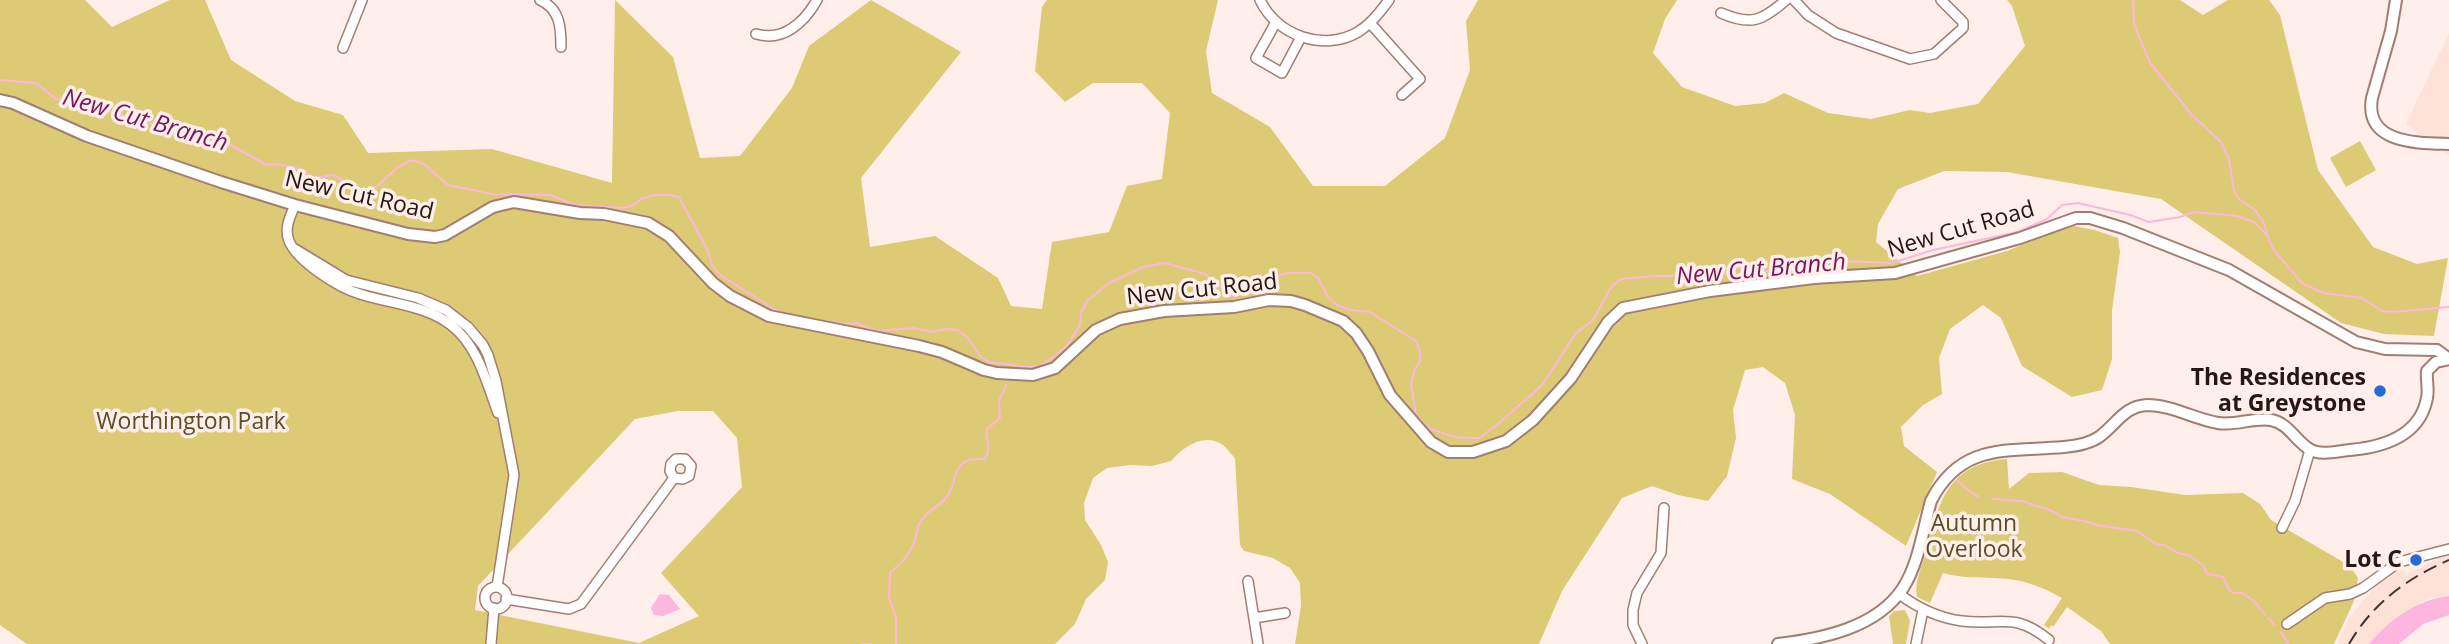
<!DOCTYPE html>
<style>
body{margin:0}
canvas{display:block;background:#ffeee9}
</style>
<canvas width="2449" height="644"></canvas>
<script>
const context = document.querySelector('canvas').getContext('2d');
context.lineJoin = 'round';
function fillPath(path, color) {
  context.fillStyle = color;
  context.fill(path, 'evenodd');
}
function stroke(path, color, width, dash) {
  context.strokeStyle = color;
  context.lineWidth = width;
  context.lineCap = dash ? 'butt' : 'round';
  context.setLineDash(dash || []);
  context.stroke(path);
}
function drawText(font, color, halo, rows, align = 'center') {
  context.font = font + ' "Open Sans",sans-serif';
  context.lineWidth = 7;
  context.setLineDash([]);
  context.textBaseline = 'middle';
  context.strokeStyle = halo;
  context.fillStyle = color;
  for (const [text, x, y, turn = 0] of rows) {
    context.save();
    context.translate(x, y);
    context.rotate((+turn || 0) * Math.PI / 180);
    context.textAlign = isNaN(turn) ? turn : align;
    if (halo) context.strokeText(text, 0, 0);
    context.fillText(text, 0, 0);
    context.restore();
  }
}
fillPath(new Path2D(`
 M2449 33V156L2406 124Z
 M2449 553V596L2433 597 2422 602 2384 628 2369 644H2338L2348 619 2390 569 2400 563 2407 574Z`), '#fee1d7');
fillPath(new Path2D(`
 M0 0H85L112 27 170 0H205L231 60 295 101 343 115 368 153 492 149 612 183 615 0 673 57 700 158 740 156 792 88 809 46 871 0 961 52 861 178 870 247 935 236 998 278 1011 306 1042 309 1052 242 1109 232 1127 186 1162 179 1170 113 1142 83H1093L1065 102 1035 71 1042 7 1047 0H1218L1206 51 1212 93 1270 127 1313 186H1385L1445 138 1470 70 1466 21 1478 0H1677L1665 19 1653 53 1682 87 1735 106 1765 103 1784 93 1828 113 1871 119 1910 110 1930 113 1978 104 2025 46 2012 6 2007 0H2180L2203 15 2228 0H2269L2280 15 2318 170 2373 247 2417 264 2448 258 2434 336 2384 334 2341 323 2161 199 2007 172 1944 171 1898 189 1878 224 1876 242 1917 276 2007 251 2053 232 2074 226 2095 230 2118 238 2120 252 2112 310V359L2102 390 2072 397 2022 366 2001 318 1983 305 1950 329 1939 358 1942 394 1923 405 1901 427 1904 446 1937 472 1906 546 1830 494 1792 479 1795 415 1785 383 1763 367 1745 370 1733 410 1736 438 1727 476 1708 501 1678 495 1652 486 1622 498 1562 591 1539 644H1295L1301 606 1300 583 1290 568 1273 558 1244 551 1240 545 1235 458C1231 454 1227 448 1223 445 1204 432 1183 447 1171 461L1152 466 1130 465 1107 468 1093 478 1084 503 1085 520 1101 545 1108 562 1105 580 1086 599 1075 624 1055 644H27L0 625ZM678 411H713L737 438 742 487 661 573 699 616 639 643 475 610 478 586 635 419Z
 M2360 141 2376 170 2346 187 2330 158Z
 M2007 459 2009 489 2029 473 2062 472 2099 485 2131 487 2185 495 2243 493 2260 504 2271 520 2350 566 2358 578 2354 601 2334 644H2110L2101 631 2067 607 2053 627 2051 625 2049 629 2044 625 2062 598C2047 590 2033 583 2015 580 1991 576 1968 580 1943 573L1930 603 1917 597C1914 582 1921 570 1925 555 1939 504 1945 464 2007 459Z
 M1905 610 1910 621 1906 644H1893L1889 616 1894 611Z`), '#dcca75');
fillPath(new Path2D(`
 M660 594 669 595 680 609 663 616 654 615 651 608Z
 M2449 596V615L2423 624 2399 644H2369C2389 620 2418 599 2449 596Z`), '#fdb6de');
stroke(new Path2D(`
 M2133 0 2134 24 2150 63 2192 115 2221 142 2229 159 2234 191 2239 199 2255 210 2264 223 2267 233
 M0 80 36 83 56 99 68 103 79 101 92 102 105 112 114 111 133 120 143 119 160 129 172 130 199 140 213 142 223 141 267 165 277 164 301 169 315 178 333 175 357 188 366 190 376 187 398 167 412 160 424 164 448 185 492 194 550 195 575 205 622 208 632 206 641 199 654 195H670L679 197 708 251 712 265 720 275 779 312
 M798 317 844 324 857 323 876 331 914 328 932 332 946 329 957 330 967 337 981 357 989 362 1028 367 1041 366 1066 347 1080 325 1081 313 1087 301 1109 283 1143 267 1165 263 1205 274 1231 296 1241 295 1255 283 1268 278 1287 273H1310L1318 278 1328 297 1337 305 1350 310 1370 312 1416 341 1420 352V361L1415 369 1411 384 1416 415 1428 428 1454 437 1470 438H1479L1498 424 1542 385 1576 333 1593 320 1611 287 1621 279 1654 276H1673L1694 280 1708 279 1737 268 1767 271 1819 260 1892 263 1933 250 2018 232 2047 219 2062 205 2078 203 2130 215 2149 222 2180 217 2194 212 2237 216 2254 222 2267 235 2273 249 2302 283 2323 293 2362 298 2382 311 2392 312 2449 307
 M1958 481 1968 490 1979 497
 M1993 499 2022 501 2052 511 2062 517 2085 521 2096 525 2137 531 2156 544 2164 545 2178 553 2188 555 2203 565 2207 574 2223 577 2229 590 2233 593H2242L2254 601 2265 615
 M2269 619 2275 625
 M2281 632 2288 644
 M862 644H871
 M896 644V618L889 598 890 573C901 563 908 557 914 543 918 534 915 527 923 518 932 506 945 506 952 487 955 478 956 468 964 462 970 458 978 460 985 459 992 448 985 440 987 429L1000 418 999 401 1006 385`), '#fdb6de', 2);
const minor = new Path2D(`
 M540 0C560 9 561 27 561 47
 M1260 0C1277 36 1324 52 1358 32 1371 24 1380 12 1389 0
 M1794 0 1808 15 1836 33 1910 59 1934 54 1963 28V22L1941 0
 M1721 13C1751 26 1762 21 1786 0
 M1276 22 1256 58 1282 73 1301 37
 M1370 23 1420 79 1402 95
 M756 34C783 42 804 23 817 0
 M343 48 362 0
 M295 205C290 216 284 229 289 241 298 262 339 288 360 294 391 304 425 305 451 325 478 346 486 381 498 413
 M295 249 346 280 418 298 446 310 468 327 483 345 488 355 496 381 514 475 497 587
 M2282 528 2295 501 2310 450
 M1248 581 1258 644
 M485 598a11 11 0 1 1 22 0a11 11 0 1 1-22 0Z
 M1899 594C1918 608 1938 618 1962 621 2001 626 2013 611 2049 640
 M506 599 569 609 581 604 674 478 683 479 689 476 691 466 685 459H676L671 464 670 471 674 478
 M1254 618 1285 613
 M2287 624 2325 598 2350 594 2363 588 2399 562 2449 549
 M491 644 494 608
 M1642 644 1633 625V610L1637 593 1661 553 1664 508
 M1916 644 1923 610`);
const tertiary = new Path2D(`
 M2396 0 2391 31 2372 98C2364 144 2418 143 2449 144
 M0 100 13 103 87 136 221 182 295 205 408 234 435 237 445 235 493 207 514 202 580 213 604 214 648 223 669 236 713 283 730 296 769 316 919 346 942 352 984 370 997 373 1033 375 1055 368 1096 330 1120 319 1164 311 1234 307 1269 300 1291 301 1305 305 1343 321 1356 333 1368 351 1390 395 1431 442 1448 452H1473L1506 441 1533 420 1571 378 1608 322 1623 308 1710 291 1814 278 1895 273 2020 238 2076 218H2090L2123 228 2229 270 2356 342 2385 349 2437 350 2449 359
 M1778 644C1821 639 1877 628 1903 588 1919 563 1923 529 1931 501 1961 442 2008 452 2064 447 2076 446 2089 444 2099 437 2116 425 2124 406 2147 405 2172 405 2194 419 2218 423 2236 426 2254 417 2271 420 2288 423 2295 440 2309 449 2320 456 2338 451 2350 450 2384 447 2420 436 2427 398 2429 389 2426 380 2427 371L2436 362 2449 359`);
stroke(minor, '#a27e71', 12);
stroke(tertiary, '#a27e71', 14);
stroke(minor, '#fff', 9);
stroke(tertiary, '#fff', 10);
stroke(new Path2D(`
 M2349 644C2372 604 2407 578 2449 560`), '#42332e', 2, [14, 7]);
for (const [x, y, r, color] of [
 [2380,391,7,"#256ad6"],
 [2416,560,7,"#256ad6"]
]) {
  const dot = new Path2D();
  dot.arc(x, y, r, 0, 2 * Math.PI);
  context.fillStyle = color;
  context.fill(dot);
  stroke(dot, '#ffeee9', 2.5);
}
drawText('23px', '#251712', '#ffeee9', [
 ["New Cut Road",359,196,13],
 ["New Cut Road",1961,230,-16],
 ["New Cut Road",1202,290,-6]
]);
drawText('bold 23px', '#251712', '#ffeee9', [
 ["The Residences",2366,378],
 ["at Greystone",2366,404],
 ["Lot C",2402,560]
], 'right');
drawText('23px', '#584f27', '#ffeee9', [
 ["Worthington Park",191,422],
 ["Autumn",1974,524],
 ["Overlook",1974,550]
]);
drawText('italic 24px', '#79155a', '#ffeee9', [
 ["New Cut Branch",145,121,16],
 ["New Cut Branch",1761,270,-5]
]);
</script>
